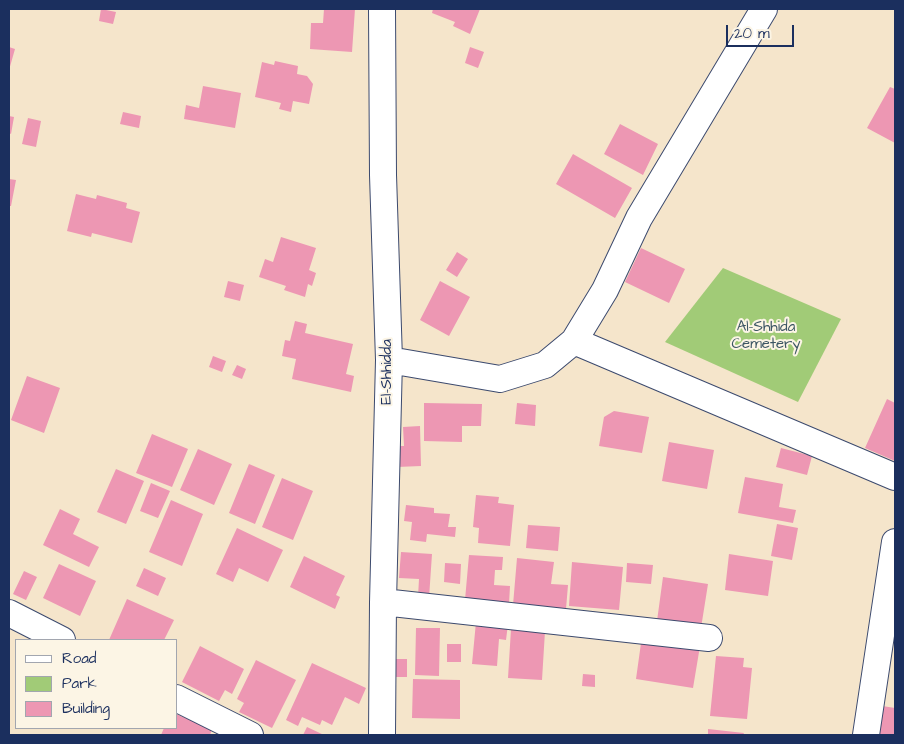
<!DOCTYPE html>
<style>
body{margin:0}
#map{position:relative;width:904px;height:744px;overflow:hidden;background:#f5e5cb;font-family:"Architects Daughter",sans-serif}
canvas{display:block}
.frame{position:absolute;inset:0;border:10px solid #1b2f5e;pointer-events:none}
.legend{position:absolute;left:15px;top:639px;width:162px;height:90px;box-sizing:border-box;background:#fcf5e5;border:1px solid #a2a6af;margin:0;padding:6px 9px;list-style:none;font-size:15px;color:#1b2f5e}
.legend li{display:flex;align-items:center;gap:10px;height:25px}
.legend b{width:25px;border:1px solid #a2a6af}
.scale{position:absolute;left:726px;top:25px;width:68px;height:22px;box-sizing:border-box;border:2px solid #1b2f5e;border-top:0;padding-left:6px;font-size:15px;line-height:18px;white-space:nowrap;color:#1b2f5e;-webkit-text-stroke:4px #fcf5e5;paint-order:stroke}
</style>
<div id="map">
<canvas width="904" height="744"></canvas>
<div class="frame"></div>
<ul class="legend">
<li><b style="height:6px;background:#fff"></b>Road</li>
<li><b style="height:14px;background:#a1cb77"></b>Park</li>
<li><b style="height:14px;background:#ed97b3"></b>Building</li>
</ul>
<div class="scale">20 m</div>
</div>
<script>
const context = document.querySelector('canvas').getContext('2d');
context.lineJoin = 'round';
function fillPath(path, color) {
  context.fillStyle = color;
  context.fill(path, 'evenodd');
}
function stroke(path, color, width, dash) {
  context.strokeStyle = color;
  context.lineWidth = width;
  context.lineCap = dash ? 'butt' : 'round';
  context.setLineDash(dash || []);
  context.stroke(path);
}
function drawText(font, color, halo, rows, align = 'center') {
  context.font = font + ' "Architects Daughter",sans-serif';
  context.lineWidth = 4;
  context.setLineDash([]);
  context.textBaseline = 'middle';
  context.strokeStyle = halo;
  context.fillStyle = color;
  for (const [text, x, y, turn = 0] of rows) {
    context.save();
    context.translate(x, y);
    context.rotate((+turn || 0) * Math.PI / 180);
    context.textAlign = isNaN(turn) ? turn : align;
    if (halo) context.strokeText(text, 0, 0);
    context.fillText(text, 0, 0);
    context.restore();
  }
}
fillPath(new Path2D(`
 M723 268 841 319 798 402 665 342Z`), '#a1cb77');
fillPath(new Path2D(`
 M101 9 116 12 113 24 99 21Z
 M324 9H355L352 52 310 49 311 23H323Z
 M433 9H480L470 34 453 26 455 22 432 13Z
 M9 47 15 49 9 70Z
 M470 47 484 52 478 68 465 63Z
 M275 61 298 66 297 74 307 76 313 84 309 104 293 101 291 112 279 109 281 103 255 97 262 62 274 65Z
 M203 86 241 93 235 128 184 119 186 105 199 108Z
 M890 87 895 89V143L867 128Z
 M123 112 141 116 139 128 120 124Z
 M9 116 14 117 11 134 9 133Z
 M28 118 41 121 36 147 22 144Z
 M620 124 658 144 643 175 604 154Z
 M573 154 632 188 615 218 556 184Z
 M9 179 16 180 11 206H9Z
 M76 194 96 199 97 195 127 203 126 208 140 212 132 243 92 233 91 237 67 231Z
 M281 237 316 248 309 270 316 273 312 286 308 284 305 297 284 290 286 286 259 277 265 259 273 262Z
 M641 248 685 269 669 303 625 282Z
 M457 252 468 259 457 277 446 270Z
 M228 281 244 285 240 301 224 297Z
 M440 281 470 297 449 336 420 320Z
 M295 321 307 324 305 333 353 344 346 374 354 376 351 392 292 379 296 359 282 356 285 340 290 341Z
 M213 356 226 361 222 372 209 367Z
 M237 365 246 369 242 379 232 375Z
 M27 376 60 388 44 433 11 420Z
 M887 399 895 403V461L865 448Z
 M424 403 482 404 481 426H462V442L424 441Z
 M517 403 536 405 535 426 515 424Z
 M614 411 649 417 642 453 599 446 604 417Z
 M420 426 421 466 397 467V446H404L403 427Z
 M152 434 188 449 172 487 136 473Z
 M669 442 714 450 707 489 662 481Z
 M781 448 812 456 807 475 776 467Z
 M198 449 232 464 214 505 180 490Z
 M249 464 275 475 255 524 229 513Z
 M116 469 144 481 126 524 97 512Z
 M745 477 783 484 779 507 796 510 793 523 738 513Z
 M282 478 313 491 293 540 262 527Z
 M151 483 170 491 158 518 140 511Z
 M476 495 499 497 498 503 514 505 510 546 478 543 479 528 473 527Z
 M171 500 203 514 182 566 149 552Z
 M406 505 434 508V513L450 514 448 527H456L455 537 427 534 426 542 410 540 412 522 404 521Z
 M60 509 80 519 73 534 99 547 89 567 43 545Z
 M777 524 798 528 792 560 771 556Z
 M528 525 560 527 558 551 526 548Z
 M237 528 283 550 268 582 239 568 233 582 216 574Z
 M401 552 432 554 429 598 418 597 419 579 399 578Z
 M729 554 773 561 768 596 725 590Z
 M469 555 503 557 502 570H495L494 585 510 586 509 604 465 600Z
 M304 556 345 576 336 595 340 597 335 609 290 587Z
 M517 558 554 562 551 584 568 585 566 609 513 605Z
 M572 562 623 567 619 610 569 606Z
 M445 563 461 564 460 584 444 582Z
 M627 563 653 565 651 584 626 582Z
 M59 564 96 581 80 616 43 598Z
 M144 568 166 578 158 596 136 586Z
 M24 571 37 577 26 600 13 594Z
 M663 577 708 584 701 628 657 621Z
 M127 599 174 620 164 640H109Z
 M476 622 508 624 506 640 499 639 497 666 472 664Z
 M416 628H440L439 676 415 675Z
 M511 629 545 631 542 680 508 678Z
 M642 636 700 646 693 688 636 679Z
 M447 644H461V662H447Z
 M200 646 244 669 232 694 225 690 219 701 182 682Z
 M716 656 744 658 743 667 752 668 747 719 710 716Z
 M393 659H407V677H393Z
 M256 660 296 680 272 728 239 712 244 703 237 699Z
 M312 663 366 688 359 704 345 697 332 725 322 720 320 725 302 717 298 726 286 720Z
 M583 674 595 675V687L582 686Z
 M413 679 460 680V719L412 718Z
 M876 705 895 708V735H871Z
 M176 714 212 729 210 735H161L164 728H176Z
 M307 727 324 735H303Z
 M708 729 744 733 743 735H708Z`), '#ed97b3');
const minor = new Path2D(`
 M382 9 383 175 389 360 383 602 382 735
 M574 341 895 477
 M389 360 500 379 545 365 574 341 605 290 639 218 764 9
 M383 602 709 638
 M9 613 62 640
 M176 698 250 735
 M866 735 895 542`);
stroke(minor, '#3c4a6e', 28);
stroke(minor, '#fff', 26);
drawText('15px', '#3c5664', '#fcf5e5', [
 ["Al-Shhida",766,328],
 ["Cemetery",766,345]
]);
drawText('15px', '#1b2f5e', '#fcf5e5', [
 ["El-Shhidda",388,372,-90]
]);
</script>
